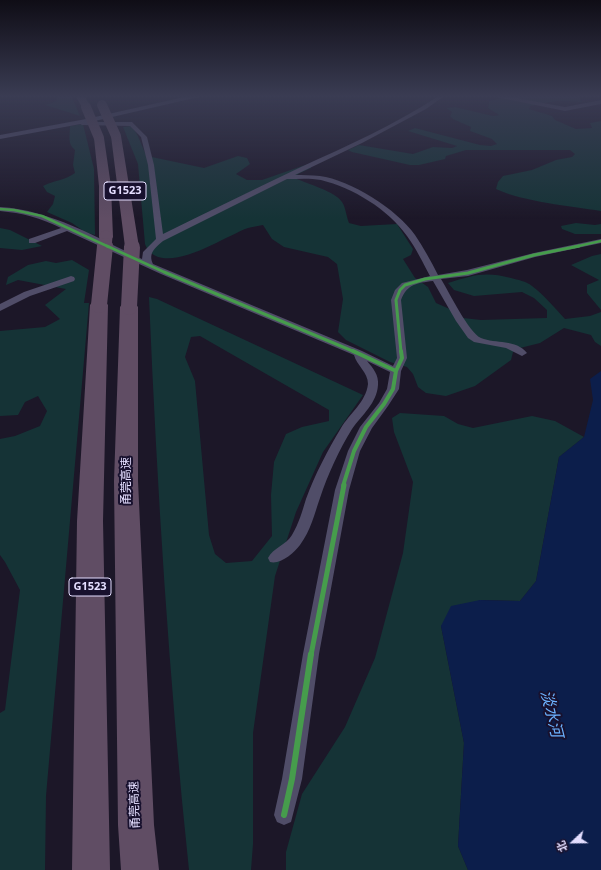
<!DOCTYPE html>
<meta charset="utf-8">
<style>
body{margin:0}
#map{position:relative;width:601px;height:870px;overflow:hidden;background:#1c1728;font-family:"Noto Sans","Noto Sans SC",sans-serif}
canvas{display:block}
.north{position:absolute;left:553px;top:822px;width:40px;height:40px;-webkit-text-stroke:3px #18112e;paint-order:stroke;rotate:248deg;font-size:11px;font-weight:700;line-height:16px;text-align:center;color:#e4deff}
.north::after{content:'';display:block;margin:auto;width:14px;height:18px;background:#e4deff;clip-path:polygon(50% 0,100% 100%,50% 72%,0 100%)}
</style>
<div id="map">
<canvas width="601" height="870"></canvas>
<div class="north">北</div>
</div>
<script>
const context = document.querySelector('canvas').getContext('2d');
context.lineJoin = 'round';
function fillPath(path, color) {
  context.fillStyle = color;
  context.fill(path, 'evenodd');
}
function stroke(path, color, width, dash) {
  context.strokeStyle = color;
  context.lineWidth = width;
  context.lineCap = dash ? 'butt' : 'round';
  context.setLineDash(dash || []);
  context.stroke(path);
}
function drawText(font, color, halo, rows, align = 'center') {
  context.font = font + ' "Noto Sans","Noto Sans SC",sans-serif';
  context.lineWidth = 4;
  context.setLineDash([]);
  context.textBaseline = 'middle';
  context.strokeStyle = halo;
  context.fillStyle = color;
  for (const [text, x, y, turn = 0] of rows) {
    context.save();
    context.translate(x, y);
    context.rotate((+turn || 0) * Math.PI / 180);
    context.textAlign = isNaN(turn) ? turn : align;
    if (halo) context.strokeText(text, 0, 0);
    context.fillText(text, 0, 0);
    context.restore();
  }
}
fillPath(new Path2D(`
 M57 97H72L80 116 45 105 56 101Z
 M506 97H579L582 102 557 101 530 106 529 109 552 116 555 120 576 129 592 128 590 123 601 121V211C570 206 524 202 496 189L498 182 503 176 532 170 556 160 572 157 575 154 570 150H466L446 156 445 159 419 165H410L352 152 348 150 359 145 413 154 433 147 452 148 457 146 408 131 415 128 480 145 491 146 497 144 492 139 470 131 471 127 453 119 450 116 452 112 446 108 455 107 493 116 499 115 488 108 489 101Z
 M83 124 94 169 95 235 85 232 72 223 47 212 53 204 55 196 47 192 43 186C55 180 64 181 75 173L73 165 75 150C67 144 70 135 70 126Z
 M131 126C139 134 141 146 147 156L204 168 238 156 247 158 250 164 236 174 247 180H262L311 163V168L298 174 295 178C307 184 335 191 342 202 346 208 346 216 349 223L361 226 397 224 413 249 411 255 403 259 415 278 428 287 436 303 452 310 463 318 481 320 547 318V310L534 298 522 292 474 296 454 290 448 283C473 275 485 271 511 278 518 280 526 281 532 286 544 295 554 307 565 319L590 316 601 312V346L595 342 591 335 564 328 540 343 520 348 513 352 511 360 475 386 446 396 426 393 418 387 413 374 407 367 390 362 346 340 338 332 343 299 337 264 328 257 284 247 272 239 263 225C258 226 252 227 248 228 225 236 172 273 150 252 148 250 146 247 145 244L138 164 123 127Z
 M576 223 595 225 601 224V234H575L562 229 561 226Z
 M0 228 10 230 42 246 22 250 0 248Z
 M601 254V310L587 293V285L599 280 571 265 592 256Z
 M72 260 89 270 84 303H89L46 796 45 870H0V713L5 710 20 590 5 562 0 555V439L15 436 40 426 47 411 38 396 25 402 18 415 0 416V331L45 327 60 319 45 305 66 289 18 280 6 285 8 277 28 265 46 261 56 263Z
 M149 297 157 299 363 395 323 452 296 512 275 576 253 733V844L251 870H189C169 680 157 488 149 297ZM200 336 329 410V421L302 427 286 434 274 462 271 495 272 536 252 561 226 563 215 554 209 535 195 381 185 357 191 337Z
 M400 413 444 416 458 424 473 428 532 416 555 421 584 437 559 457 536 581 520 601 480 600 441 626 464 743 458 846 468 870H286V852L302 794 345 727 375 658 403 553 413 482 394 432 392 418Z`), '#153336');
fillPath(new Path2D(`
 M601 371V870H468L458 846 464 743 441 626 451 606 480 600 520 601 536 581 559 457 584 437 593 400 590 379Z`), '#0c1e4b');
fillPath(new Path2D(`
 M437 97H443L426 109 362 143 295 175C303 175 311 175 320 176 350 180 397 209 415 235 423 247 431 261 438 275L467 270 534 253 601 239V243L535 257 468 276 441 279C449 292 469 333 481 338 496 344 516 339 527 353L522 356 506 348 474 342 468 338 456 321 433 281C417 283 407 284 401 300L407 358 401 371 399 389 388 406 372 428 360 451 349 490 319 654 302 779 291 822 284 825 277 822 274 815 282 779 303 654 335 490 348 451 360 427 379 403 387 389 390 372 367 361C373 368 379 375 378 385 377 403 362 415 352 429 339 450 328 474 320 498 314 515 311 530 300 545 294 553 280 565 270 562L268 558C273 548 286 545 292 535 299 523 302 512 306 499 315 474 328 450 341 428 350 413 366 402 368 384 368 372 357 366 354 355L161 274 67 231 35 243H29V239L61 228C41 218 22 213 0 211V207C51 210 97 238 142 259L143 252 156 239 148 165 141 137 130 126 82 125 80 124V122H132L147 137 154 165 163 234C209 211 255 189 301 167 347 146 394 125 437 97ZM287 179C298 179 310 178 321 180 353 188 388 209 407 236 416 248 423 263 430 276L402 283 395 290 391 300 397 358 393 366 362 351 153 264C148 253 155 248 163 241Z
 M496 97H511L565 107 601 100V104L565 111Z
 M71 276 74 277 75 279 74 281 30 296 0 311V304L24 292Z`), '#504d68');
fillPath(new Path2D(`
 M184 97H199L86 123 0 139V135L86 119Z`), '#54516e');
fillPath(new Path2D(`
 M76 97H85L91 107 89 109H83Z
 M116 133 121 136 139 247 137 250 132 251 127 250 125 247 111 136Z
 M99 135 104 138 111 186 113 237 111 240 106 241 101 240 99 237V186L94 138Z
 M99 300 105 301 108 305 103 521 110 870H72L77 521 90 305 93 301Z
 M129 302 135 303 138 307V481L154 825 159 870H121L118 825 114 481 120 307 123 303Z`), '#604d64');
stroke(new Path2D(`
 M102 105 116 136
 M86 107 99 138`), '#604d64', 10);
stroke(new Path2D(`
 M105 247 106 237`), '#604d64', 13);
stroke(new Path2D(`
 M99 305 105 246
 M129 307 132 247`), '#604d64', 16);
stroke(new Path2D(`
 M0 209 14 210 42 216 109 247
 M574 247 601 241`), '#469c4c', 2.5);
stroke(new Path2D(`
 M107 246 164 272 355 352
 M401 352 396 300 400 290 405 285 425 279 468 273 534 255 579 246`), '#469c4c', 3);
stroke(new Path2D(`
 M353 351 396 371
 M343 486 354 451 366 427 384 404 393 389 396 371 402 358 401 351`), '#469c4c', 4);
stroke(new Path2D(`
 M311 655 344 485`), '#469c4c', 5);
stroke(new Path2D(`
 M284 815 292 779 311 654`), '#469c4c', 6);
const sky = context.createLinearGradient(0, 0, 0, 219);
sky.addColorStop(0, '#0f0d16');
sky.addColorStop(0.44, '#3a3c53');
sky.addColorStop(1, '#3a3c5300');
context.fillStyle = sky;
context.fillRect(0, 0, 601, 219);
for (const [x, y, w] of [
 [125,191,42],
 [90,587,42]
]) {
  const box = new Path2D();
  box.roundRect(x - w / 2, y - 9, w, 18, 3);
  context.fillStyle = '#18112e';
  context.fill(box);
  stroke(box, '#e4deff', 1);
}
drawText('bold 11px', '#e4deff', null, [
 ["G1523",125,191],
 ["G1523",90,587]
]);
drawText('12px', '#e4deff', '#18112e', [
 ["甬莞高速",127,481,-90],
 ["甬莞高速",135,805,-92]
]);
drawText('italic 16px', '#6cb2ff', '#18112e', [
 ["淡水河",551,714,76]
]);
</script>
